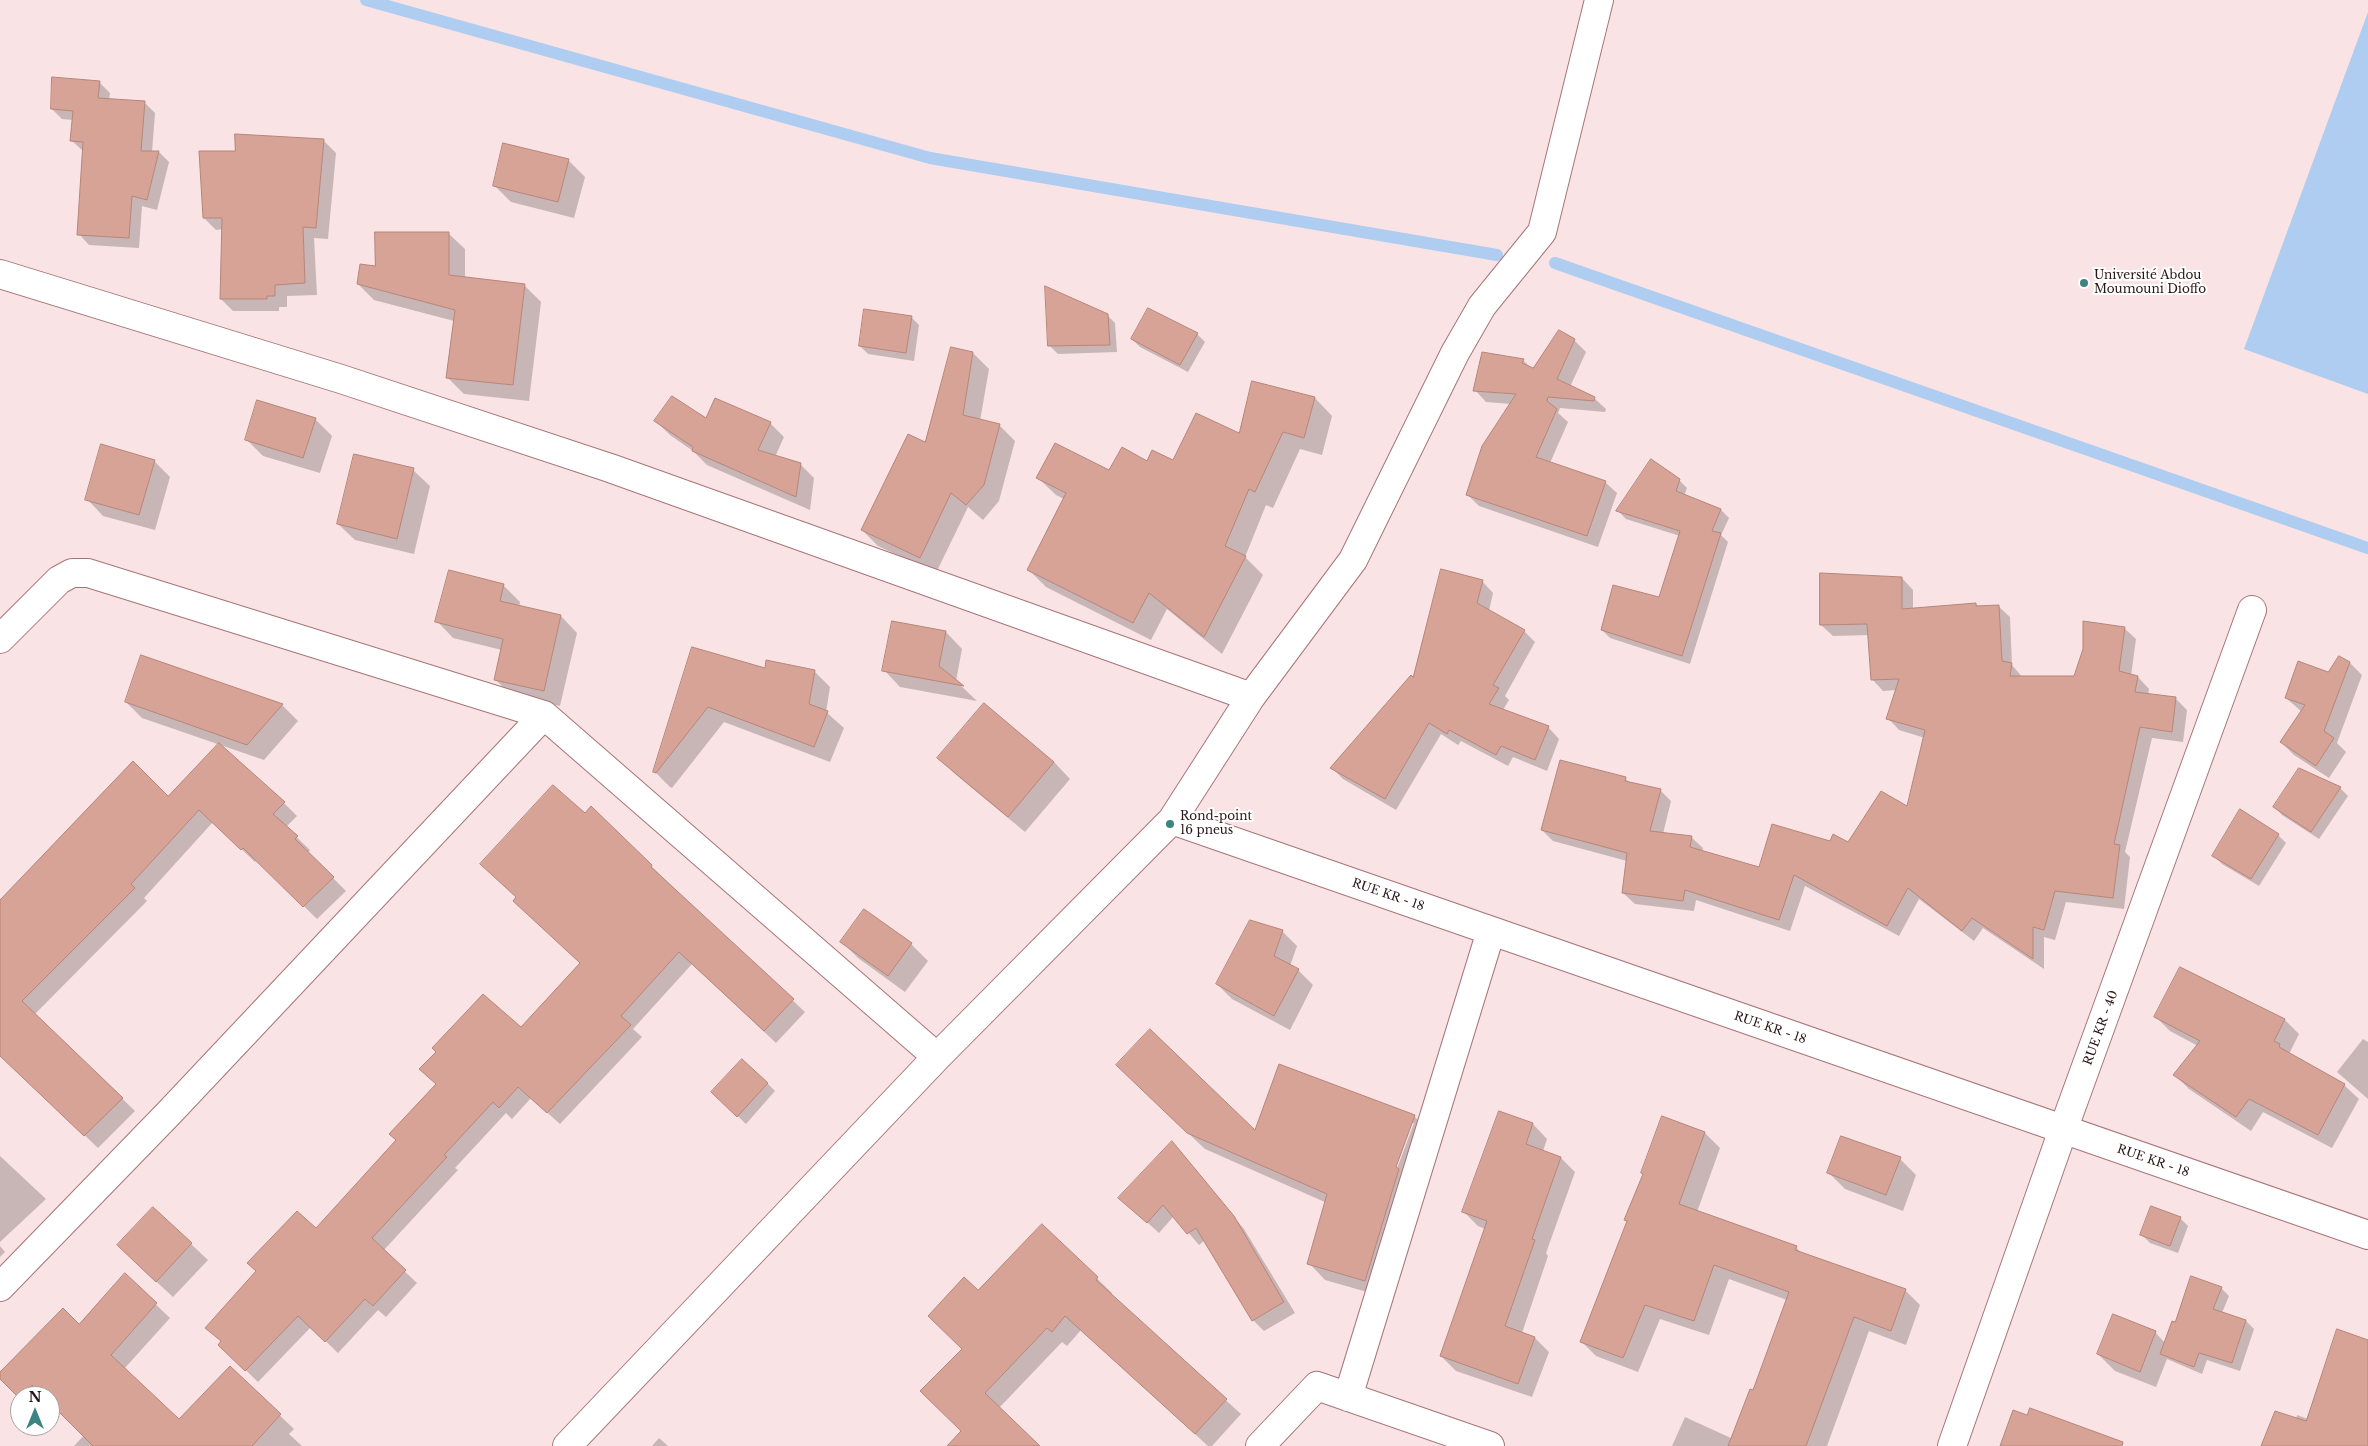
<!DOCTYPE html>
<meta charset="utf-8">
<style>
body{margin:0}
#map{position:relative;width:2368px;height:1446px;overflow:hidden;background:#fae3e4;font-family:"Libre Baskerville",serif}
canvas{display:block}
.north{position:absolute;left:10px;top:1386px;width:50px;height:50px;box-sizing:border-box;background:#fff;border:1px solid #a9a1a2;border-radius:50%;rotate:0deg;font-size:14px;font-weight:700;line-height:20px;text-align:center;color:#291517}
.north::after{content:'';display:block;margin:auto;width:18px;height:22px;background:#3b8482;clip-path:polygon(50% 0,100% 100%,50% 72%,0 100%)}
</style>
<div id="map">
<canvas width="2368" height="1446"></canvas>
<div class="north">N</div>
</div>
<script>
const context = document.querySelector('canvas').getContext('2d');
context.lineJoin = 'round';
function fillPath(path, color) {
  context.fillStyle = color;
  context.fill(path, 'evenodd');
}
function stroke(path, color, width, dash) {
  context.strokeStyle = color;
  context.lineWidth = width;
  context.lineCap = dash ? 'butt' : 'round';
  context.setLineDash(dash || []);
  context.stroke(path);
}
function drawText(font, color, halo, rows, align = 'center') {
  context.font = font + ' "Libre Baskerville",serif';
  context.lineWidth = 4;
  context.setLineDash([]);
  context.textBaseline = 'middle';
  context.strokeStyle = halo;
  context.fillStyle = color;
  for (const [text, x, y, turn = 0] of rows) {
    context.save();
    context.translate(x, y);
    context.rotate((+turn || 0) * Math.PI / 180);
    context.textAlign = isNaN(turn) ? turn : align;
    if (halo) context.strokeText(text, 0, 0);
    context.fillText(text, 0, 0);
    context.restore();
  }
}
fillPath(new Path2D(`
 M2368 12V394L2244 349Z`), '#afcdf0');
fillPath(new Path2D(`
 M99 82 110 93 109 100 144 102 155 113 152 152H159L169 162 157 210 142 206 139 248 89 245 79 234 83 151 71 140 73 120 62 119 52 109Z
 M237 135 324 141 336 153 328 239 314 238 317 295 287 296V307H279V311H233L221 299 223 229 216 230 204 218 236 152Z
 M568 160 585 177 574 218 511 202 494 185Z
 M448 233 465 249V278L525 286 541 302 529 401 464 394 447 377 454 321 374 300 358 284 377 267Z
 M1107 315 1115 323 1117 352 1058 354 1050 346Z
 M911 317 919 325 914 361 868 354 860 346Z
 M1197 334 1205 342 1188 372 1140 347 1132 339Z
 M1574 340 1586 352 1570 387 1594 398 1606 409 1605 412 1560 408 1558 413 1568 422 1550 463 1605 482 1617 493 1598 547 1479 506 1467 494 1511 404 1486 402 1475 390 1523 360 1532 369Z
 M973 353 989 369 980 421 999 425 1015 441 999 501 983 520 968 507 936 573 878 546 862 530 926 444Z
 M1315 398 1332 416 1322 455 1300 449 1273 508 1266 505 1245 557 1263 575 1222 654 1167 609 1151 640 1046 587 1029 570 1064 499 1056 495 1038 478 1110 472 1147 462H1174L1240 435Z
 M315 419 332 436 320 473 263 456 246 439Z
 M707 420 770 423 784 437 775 457 800 464 814 478 810 510 707 465 693 451 670 435 656 421Z
 M154 461 170 477 155 530 103 516 87 499Z
 M413 470 430 486 414 554 355 540 338 524Z
 M1679 480 1687 488 1684 496 1721 510 1729 518 1721 535 1728 542 1690 664 1610 638 1602 630 1659 599 1680 536 1626 519 1618 511Z
 M1902 578 1913 590V609L1976 604 1979 607 1998 606 2010 617 2012 665 2023 678H2075L2124 628 2136 639 2131 676 2138 677 2149 689 2148 695 2176 699 2187 710 2183 742 2152 738 2125 852 2130 857 2124 909 2066 902 2055 940 2044 937V969L1983 928 1974 941 1919 899 1899 936 1805 886 1790 931 1696 900 1694 911 1635 904 1623 893 1627 861 1553 841 1542 830 1625 778 1630 783 1660 790 1671 801 1663 834 1691 837 1703 848 1702 852 1760 869 1830 843 1849 844 1907 808 1925 738 1899 730 1888 718 1896 690 1883 691 1872 679 1869 635 1833 636 1821 625Z
 M1482 581 1493 593 1489 611 1524 631 1535 642 1505 696 1509 700 1503 710 1548 727 1559 739 1547 771 1513 757 1508 766 1461 741 1458 745 1441 734 1396 810 1343 779 1332 768 1414 679Z
 M503 585 520 602 519 607 561 616 577 633 560 706 512 696 495 679 502 650 453 638 437 621Z
 M946 632 962 649 956 681 977 701 900 687 884 670Z
 M693 649 766 670 814 671 830 687 826 712 844 728 830 762 724 722 672 788 670 787 654 771Z
 M2350 663 2362 675 2337 743 2346 752 2329 778 2294 755 2281 742 2302 712 2286 698Z
 M126 702 282 705 298 721 264 760 142 718Z
 M939 758 1054 762 1070 779 1025 832 955 774Z
 M2299 770 2340 788 2348 796 2319 839 2282 815 2275 807Z
 M168 797 284 803 297 816 286 827 310 850 308 853 346 891 317 919 257 860 255 862 213 822 144 898 147 901 35 1014 135 1111 98 1148 0 1055V901Z
 M585 815 651 866 805 1012 776 1043 692 964 633 1029 642 1037 560 1124 531 1098 512 1119 506 1113 455 1168 458 1170 383 1251 417 1283 386 1317 378 1310 338 1353 311 1327 258 1382 220 1345 222 1342 207 1328 316 1230 521 1029 581 963Z
 M2278 835 2286 843 2259 886 2222 864 2214 856Z
 M865 910 911 944 928 961 905 992 858 958 842 942Z
 M1282 931 1297 946 1290 966 1298 970 1313 985 1290 1030 1232 999 1217 984Z
 M2156 1017 2285 1020 2299 1034 2289 1054 2344 1085 2359 1099 2332 1148 2263 1112 2251 1131 2189 1089 2175 1075 2198 1046 2170 1031Z
 M2363 1039 2368 1042V1099L2337 1072Z
 M1133 1081 1256 1132 1414 1116 1431 1132 1381 1296 1325 1280 1309 1263 1327 1203 1205 1149ZM1411 1123H1414L1395 1174 1392 1173Z
 M767 1083 775 1091 746 1124 713 1092Z
 M1500 1113 1533 1124 1547 1139 1543 1151 1561 1158 1575 1172 1546 1253 1548 1256 1522 1333 1535 1338 1549 1352 1532 1397 1456 1371 1441 1356 1485 1229 1478 1226 1464 1212Z
 M1705 1133 1720 1148 1697 1212 1796 1247 1802 1254 1905 1290 1920 1305 1906 1345 1869 1331 1827 1446H1672L1685 1417 1733 1439 1754 1392 1787 1300 1729 1279 1709 1335 1660 1319 1638 1372 1596 1356 1581 1341 1628 1222 1625 1220Z
 M1172 1143 1244 1229 1295 1313 1264 1331 1253 1320 1205 1240 1199 1245 1174 1216 1159 1233 1120 1198Z
 M0 1156 46 1199 0 1242Z
 M1900 1159 1916 1175 1903 1211 1845 1189 1829 1173Z
 M2180 1218 2188 1226 2178 1253 2150 1243 2142 1235Z
 M1042 1225 1112 1293 1110 1295 1241 1414 1212 1446H1208L1081 1330 1067 1346 1062 1342 999 1408 1038 1446H949L962 1431 964 1350 978 1291Z
 M191 1244 208 1260 173 1297 135 1262Z
 M0 1246 5 1252 0 1257Z
 M125 1275 170 1318 124 1369 179 1420 230 1368 294 1429 289 1434 302 1446H74L84 1435 50 1401V1396L20 1397 0 1377V1374L79 1326Z
 M2221 1288 2229 1296 2222 1313 2246 1321 2254 1329 2240 1371 2207 1360 2202 1374 2167 1359 2156 1387 2115 1371 2098 1354 2155 1332 2165 1343 2175 1324Z
 M2368 1341V1446H2262L2296 1419 2297 1415 2308 1419Z
 M659 1438 668 1446H652Z`), '#0003');
stroke(new Path2D(`
 M366 0 930 158 1497 255
 M1555 263 2368 548`), '#afcdf0', 12);
const building = new Path2D(`
 M52 77 100 81 98 98 145 101 141 151H159L147 200 132 196 129 238 77 235 83 142 70 141 73 111 51 109Z
 M235 134 324 139 316 228 303 227 305 283 275 285V296H267V299H220L222 218H203L199 151H235Z
 M503 143 569 159 558 202 493 186Z
 M375 232H449V275L525 284 513 385 446 378 455 310 357 284 360 264 375 266Z
 M1045 286 1108 314 1110 345 1048 346Z
 M1148 308 1198 333 1180 365 1131 339Z
 M864 309 912 316 906 353 859 346Z
 M1559 330 1575 339 1557 379 1595 397 1594 401 1548 397 1547 401 1557 409 1536 457 1606 481 1587 536 1466 495 1482 446 1516 394 1473 391 1482 352 1524 359 1522 363 1533 368Z
 M951 347 973 352 963 415 1000 424 984 485 966 505 951 493 920 558 861 530 908 434 925 442Z
 M1252 381 1315 397 1304 438 1283 432 1255 492 1249 489 1225 546 1246 556 1204 637 1149 593 1133 623 1027 570 1066 493 1036 478 1055 443 1109 470 1122 447 1147 461 1152 450 1173 460 1196 413 1239 433Z
 M672 396 706 418 715 398 771 422 758 450 801 463 796 497 692 451 693 447 654 421Z
 M257 400 316 418 303 458 245 440Z
 M101 444 155 460 139 515 85 500Z
 M354 454 414 468 397 539 337 524Z
 M1651 459 1680 479 1676 491 1721 509 1712 531 1721 533 1682 656 1601 630 1613 585 1659 597 1680 531 1616 511Z
 M1441 569 1483 580 1477 603 1525 630 1493 685 1499 688 1489 704 1549 726 1535 760 1501 746 1496 755 1449 730 1447 734 1429 723 1385 799 1330 768 1411 675 1413 677Z
 M449 570 504 584 500 601 561 615 544 691 494 680 503 639 435 622Z
 M1820 573 1902 577V609L1976 603V606L1999 605 2002 661 2012 663 2010 676H2074L2083 649V621L2125 627 2119 671 2138 676 2135 692 2176 697 2172 732 2140 727 2114 844 2120 845 2113 898 2055 891 2044 930 2033 927V959L1972 918 1962 931 1908 888 1887 926 1794 875 1779 920 1685 890 1683 901 1622 893 1627 853 1541 830 1560 760 1626 777 1625 781 1661 789 1650 831 1692 836 1690 847 1759 867 1772 824 1830 841 1833 834 1848 842 1881 791 1907 806 1925 730 1886 719 1899 679 1871 680 1867 624 1820 625Z
 M892 621 946 631 939 666 964 686 882 671Z
 M692 647 765 668 766 660 815 670 809 704 828 711 814 747 708 707 656 773 653 772Z
 M141 655 283 704 247 745 125 702Z
 M2339 656 2350 662 2324 731 2334 738 2316 766 2280 742 2305 705 2285 698 2298 661 2328 672Z
 M984 703 1054 762 1008 817 937 758Z
 M219 743 285 802 273 814 298 836 295 839 334 877 303 907 243 848 241 850 199 810 131 884 135 888 22 1001 123 1098 84 1136 0 1056V900L133 761 168 796Z
 M2299 768 2341 787 2311 832 2273 807Z
 M553 785 585 813 591 806 652 865 651 867 794 999 764 1031 679 952 621 1016 631 1025 547 1113 518 1087 499 1108 493 1102 444 1155 447 1157 372 1238 406 1270 373 1306 365 1299 325 1342 298 1316 245 1371 218 1345 221 1341 205 1328 256 1271 247 1263 297 1211 316 1228 396 1140 389 1134 436 1084 419 1069 436 1052 432 1048 483 994 521 1027 580 963 513 901 516 897 480 864Z
 M2240 809 2279 834 2251 879 2212 856Z
 M864 909 912 943 888 976 840 942Z
 M1250 920 1283 930 1274 956 1299 969 1274 1016 1216 984Z
 M2180 967 2285 1019 2274 1041 2280 1044 2279 1047 2345 1084 2318 1135 2249 1099 2236 1117 2173 1075 2200 1041 2154 1017Z
 M1150 1029 1255 1130 1279 1064 1415 1115 1396 1167 1399 1169 1365 1281 1307 1264 1327 1194 1187 1133 1116 1065Z
 M742 1059 768 1083 737 1117 711 1092Z
 M1499 1111 1533 1123 1526 1144 1561 1157 1532 1239 1535 1240 1505 1326 1535 1337 1518 1384 1440 1356 1487 1221 1462 1212Z
 M1662 1116 1705 1132 1679 1204 1797 1246 1795 1250 1906 1289 1891 1331 1854 1317 1806 1446H1728L1750 1389 1753 1390 1789 1292 1714 1265 1694 1321 1645 1305 1623 1358 1580 1342 1627 1221 1624 1220 1643 1174 1641 1173Z
 M1841 1136 1901 1157 1886 1195 1827 1173Z
 M1172 1141 1234 1216 1284 1302 1252 1321 1196 1228 1187 1234 1163 1205 1147 1223 1118 1198Z
 M2151 1206 2181 1217 2170 1246 2140 1235Z
 M153 1207 192 1243 156 1282 117 1245Z
 M1042 1224 1098 1277 1096 1280 1227 1399 1195 1434 1065 1316 1052 1332 1047 1328 985 1393 1040 1446H947L961 1431 920 1391 962 1349 928 1316 964 1277 978 1290Z
 M125 1273 157 1303 111 1355 179 1419 230 1366 281 1414 252 1446H93L50 1403V1396H43L32 1385 19 1398 0 1379V1372L63 1308 79 1324Z
 M2191 1276 2222 1287 2213 1309 2246 1320 2232 1363 2199 1353 2194 1367 2160 1354 2172 1321 2175 1322Z
 M2113 1314 2156 1331 2140 1372 2097 1354Z
 M2337 1329 2368 1340V1446H2261L2275 1411 2306 1421Z
 M2030 1408 2123 1442 2122 1446H2000L2013 1410 2027 1415Z`);
fillPath(building, '#d7a397');
stroke(building, '#b68579', 1);
const street = new Path2D(`
 M0 274 341 379 610 468 1251 697
 M0 639 59 580 72 573H88L544 715 937 1057
 M1172 820 2368 1235
 M0 1287 169 1113 544 715
 M1348 1397 1491 931
 M567 1446 937 1057 1172 820 1251 697 1353 560 1455 353 1482 306 1542 232 1599 0
 M1260 1446 1317 1386 1490 1446
 M1952 1446 2063 1130 2252 610`);
stroke(street, '#a77579', 30);
stroke(street, '#fff', 28);
for (const [x, y, r, color] of [
 [2084,283,5,"#3b8482"],
 [1170,824,5,"#3b8482"]
]) {
  const dot = new Path2D();
  dot.arc(x, y, r, 0, 2 * Math.PI);
  context.fillStyle = color;
  context.fill(dot);
  stroke(dot, '#fff', 2);
}
drawText('12px', '#291517', '#fff', [
 ["Université Abdou",2094,276],
 ["Moumouni Dioffo",2094,290],
 ["Rond-point",1180,817],
 ["16 pneus",1180,831]
], 'left');
drawText('12px', '#291517', '#fff', [
 ["RUE KR - 18",1388,895,19],
 ["RUE KR - 18",1770,1028,19],
 ["RUE KR - 40",2101,1028,-70],
 ["RUE KR - 18",2153,1161,19]
]);
</script>
